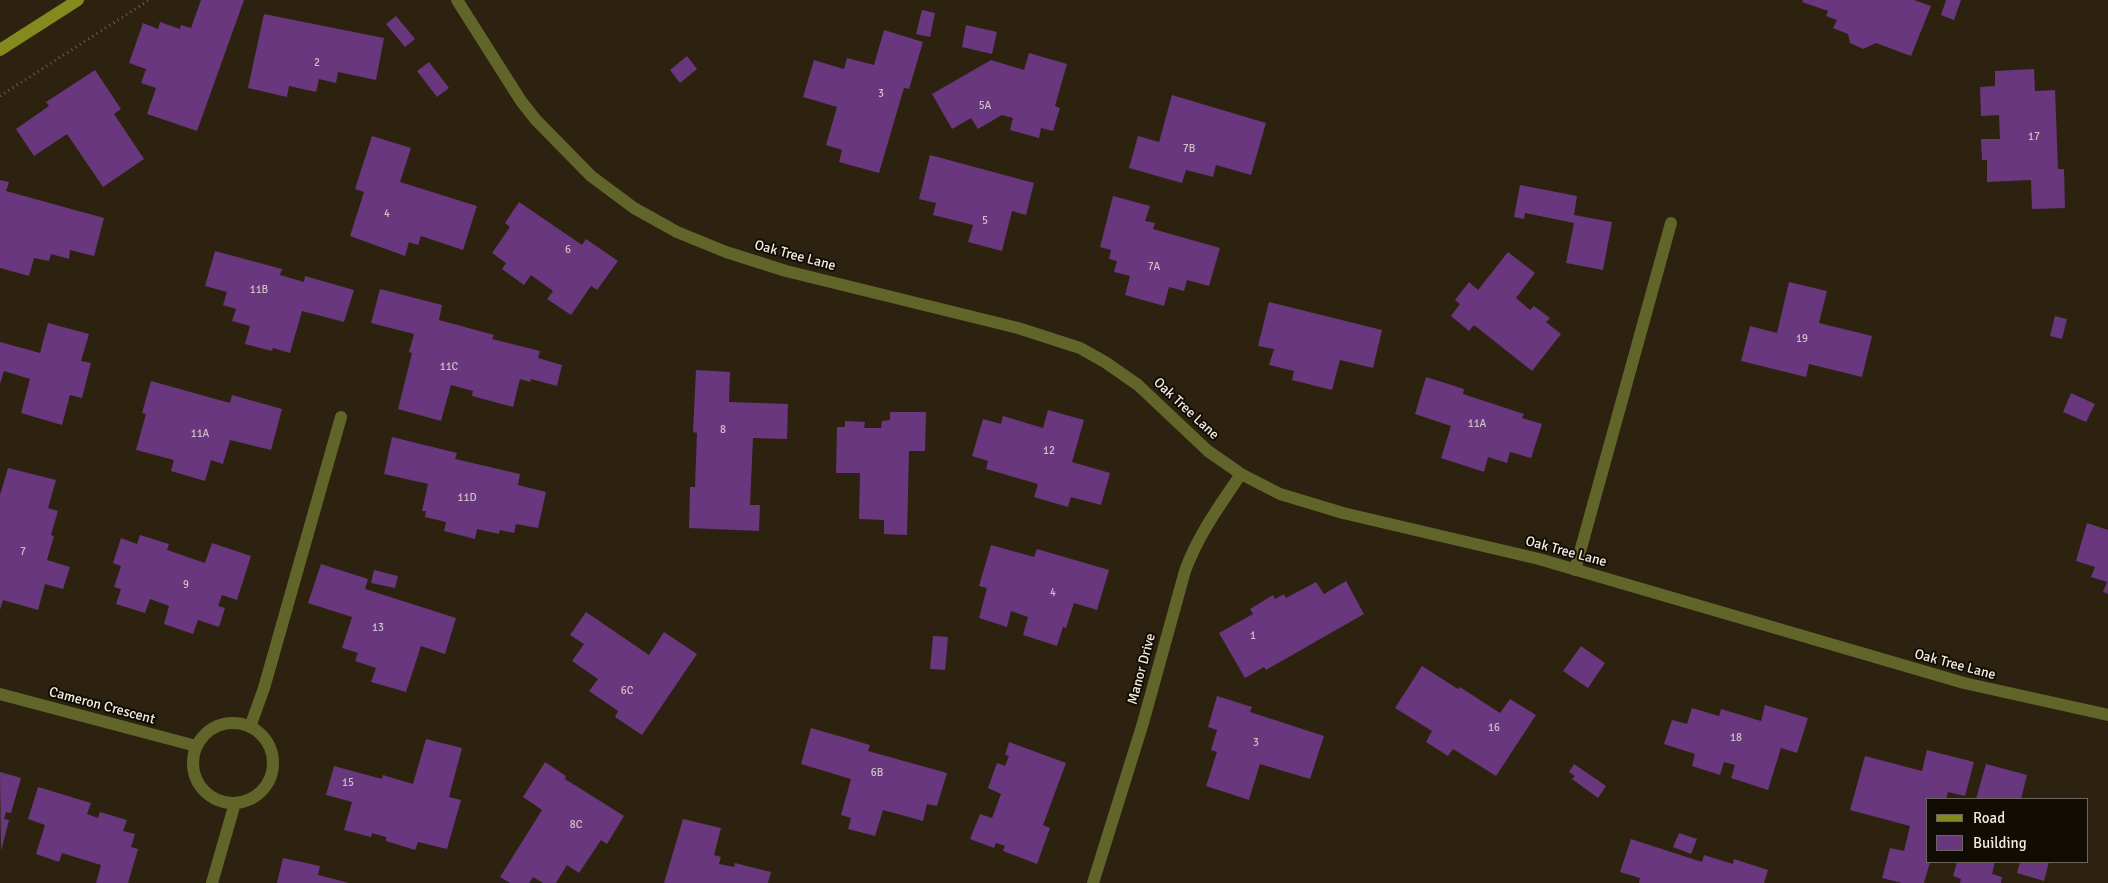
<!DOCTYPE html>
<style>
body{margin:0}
#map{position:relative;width:2108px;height:883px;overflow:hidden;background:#2d220f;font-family:Signika,sans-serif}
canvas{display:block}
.legend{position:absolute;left:1926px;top:798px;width:162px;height:65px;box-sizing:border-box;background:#110d05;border:1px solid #6b665d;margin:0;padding:6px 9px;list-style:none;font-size:15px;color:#f3ece0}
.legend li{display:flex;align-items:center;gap:10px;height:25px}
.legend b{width:25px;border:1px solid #6b665d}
</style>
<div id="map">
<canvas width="2108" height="883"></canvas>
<ul class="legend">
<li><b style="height:6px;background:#858a1e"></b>Road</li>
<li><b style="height:14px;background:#68377d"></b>Building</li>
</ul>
</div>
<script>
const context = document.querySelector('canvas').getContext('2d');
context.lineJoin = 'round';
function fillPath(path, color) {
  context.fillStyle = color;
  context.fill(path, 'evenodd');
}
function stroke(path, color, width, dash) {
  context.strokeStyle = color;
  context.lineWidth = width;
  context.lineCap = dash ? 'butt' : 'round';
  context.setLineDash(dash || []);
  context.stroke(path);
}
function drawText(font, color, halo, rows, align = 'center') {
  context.font = font + ' Signika,sans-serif';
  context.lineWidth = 4;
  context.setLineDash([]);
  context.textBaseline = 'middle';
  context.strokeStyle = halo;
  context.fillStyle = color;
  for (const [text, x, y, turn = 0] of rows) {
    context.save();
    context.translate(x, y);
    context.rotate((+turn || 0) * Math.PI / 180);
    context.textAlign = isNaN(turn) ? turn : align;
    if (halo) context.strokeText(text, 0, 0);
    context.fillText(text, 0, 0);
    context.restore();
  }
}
fillPath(new Path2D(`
 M201 0H244L197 131 147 114 156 88 141 83 146 69 129 63 143 23 158 29 160 22 180 29 181 25 191 28Z
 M1803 0H1914L1931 6 1911 56 1876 43 1863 49 1850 43 1848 34 1833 28 1837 20 1826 16 1828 11 1802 2Z
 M1946 0H1961L1954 20 1941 15Z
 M922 10 935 13 930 37 916 34Z
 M264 14 384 38 376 80 338 72 336 83 319 79 316 92 289 86 287 97 248 88Z
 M396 16 415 39 405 47 386 24Z
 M966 25 997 32 992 54 962 47Z
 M884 30 923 42 909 89 904 88 879 173 839 162 842 150 826 145 837 107 803 97 814 60 844 69 847 58 874 65Z
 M1029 53 1067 64 1055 106 1060 108 1053 131 1041 128 1039 138 1010 130 1013 118 1002 115 978 129 971 118 952 129 932 94 991 60 1024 70Z
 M687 56 697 69 680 83 670 70Z
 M429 62 449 88 437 97 417 71Z
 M2034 69 2035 91 2055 90 2058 169H2064L2065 208 2032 209 2031 180 1987 182V160H1982L1981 139H2000L1999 115 1981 116 1980 87 1995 86V71Z
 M95 70 121 109 114 114 144 159 103 187 67 134 34 156 16 129 49 106 46 102Z
 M1172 95 1266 123 1251 175 1216 165 1213 177 1186 170 1182 183 1129 168 1138 136 1159 142Z
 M372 136 411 148 400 182 477 206 463 250 421 236 418 245 409 242 405 256 350 236 364 192 355 189Z
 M930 155 1034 183 1026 215 1012 211 1002 251 968 242 973 225 933 215 936 203 919 199Z
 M0 180 9 182 6 191 104 218 94 256 70 250 69 259 51 254 49 261 34 258 29 276 0 268Z
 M1520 185 1577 196 1574 215 1612 222 1603 270 1566 263 1574 223 1525 213 1524 219 1514 217Z
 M1113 196 1150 206 1145 221 1155 223 1153 229 1220 248 1209 286 1187 280 1184 291 1169 287 1164 306 1125 295 1130 276 1114 272 1117 261 1109 259 1111 250 1100 247Z
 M519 202 582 245 586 239 618 261 597 290 591 286 571 315 547 299 553 291 531 275 524 285 502 269 506 263 492 253 510 227 505 223Z
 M215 251 282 269 280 275 304 282 305 276 354 290 344 322 302 311 290 353 273 348 272 351 245 344 250 326 232 321 236 309 223 305 227 292 205 286Z
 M1508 252 1535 273 1516 298 1530 310 1534 306 1550 318 1546 322 1561 334 1532 371 1474 325 1469 331 1451 316 1460 304 1455 300 1469 282 1478 290Z
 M1789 282 1827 291 1819 323 1872 336 1862 377 1809 364 1806 377 1741 361 1750 326 1777 333Z
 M380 289 442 305 439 320 494 335 492 339 540 351 538 358 562 365 557 386 531 379 530 382 520 379 513 407 472 396 473 391 451 385 441 421 398 409 412 353 409 352 414 334 371 323Z
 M1269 302 1382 330 1373 368 1340 360 1332 390 1292 380 1294 371 1269 365 1274 349 1258 346Z
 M2055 316 2067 319 2062 339 2050 336Z
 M48 323 89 334 81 361 91 363 82 398 70 395 62 425 21 413 30 379 4 371 0 384V342L40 353Z
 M696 370 730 372 729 402 788 404 787 439 753 438 750 505H760L759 531 689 528 690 487H695L697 433 693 432Z
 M1426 377 1464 389 1463 394 1524 414 1522 418 1542 424 1531 458 1510 452 1507 463 1488 457 1484 472 1441 458 1451 426 1415 414Z
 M151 381 230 403 232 395 282 409 271 450 230 440 223 464 211 460 205 481 171 471 174 460 136 450 146 414 142 413Z
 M2071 393 2095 404 2086 422 2063 412Z
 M1048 410 1084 420 1072 462 1110 473 1101 505 1071 497 1068 507 1034 497 1038 484 986 469 988 461 972 456 983 419 1001 424 1003 416 1043 428Z
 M890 412H926L925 451H909L907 535 884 534V520L859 519 860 473H836L837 427H845V421L865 422 864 428H881L882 421 890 420Z
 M392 437 457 453 455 459 520 474 518 485 546 492 538 528 516 524 514 533 500 530 499 534 477 529 475 539 444 531 446 522 425 517 426 511H422L428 484 384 474Z
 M8 468 56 480 48 508 58 511 51 535 54 536 47 560 70 567 63 589 45 584 38 610 3 600 0 610V495Z
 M2087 523 2108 530V594L2103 592 2107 582 2091 577 2095 567 2076 561Z
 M140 535 169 544 167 550 205 563 212 543 251 556 237 600 222 595 218 606 225 608 219 627 198 620 193 634 164 624 169 606 150 599 145 613 116 604 121 589 114 587 121 566 113 563 121 538 137 544Z
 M991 545 1034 557 1037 549 1109 570 1097 610 1074 603 1066 628 1063 627 1057 646 1023 635 1028 617 1011 611 1007 627 979 618 987 588 979 586Z
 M321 564 368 579 365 589 456 618 445 654 421 646 406 692 371 682 376 668 355 661 358 653 342 648 352 617 308 603Z
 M374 570 398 576 395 588 371 583Z
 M1346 581 1364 614 1266 670 1264 667 1245 678 1219 633 1253 614 1250 609 1273 595 1275 599 1284 594 1286 598 1316 582 1324 594Z
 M586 612 649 655 664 632 697 654 642 735 615 717 618 711 589 691 598 679 572 661 584 644 570 635Z
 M933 636 948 637 945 670 930 669Z
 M1581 646 1605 663 1588 688 1563 671Z
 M1422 666 1458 689 1460 687 1500 713 1510 699 1536 715 1496 776 1453 749 1448 756 1426 742 1432 731 1395 708Z
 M1217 696 1252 707 1250 712 1324 736 1310 779 1260 764 1249 800 1206 786 1217 752 1211 750 1217 730 1208 727Z
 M1765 705 1808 718 1797 753 1781 748 1768 790 1731 778 1735 765 1724 762 1720 775 1692 766 1695 754 1664 744 1672 720 1687 724 1692 708 1719 716 1721 709 1761 721Z
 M811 728 870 745 868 751 947 773 937 806 927 804 923 821 883 810 875 836 848 829 851 818 841 815 851 779 801 764Z
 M426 739 462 748 449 797 461 800 447 849 418 842 415 850 386 841V837L372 833 371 837 344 830 352 802 326 795 334 766 382 779 383 775 413 784Z
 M1009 742 1066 763 1043 825 1050 828 1037 864 1003 851 1005 846 996 843 994 848 970 839 980 814 992 818 1001 794 988 788 997 763 1005 766 1009 756 1005 755Z
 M1927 750 1974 762 1965 796 1948 792 1946 799H1927V862H1930L1924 883H1902L1882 878 1890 848 1904 851 1910 826 1850 810 1865 756 1922 771Z
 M545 762 566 776 565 779 624 816 607 844 601 840 579 873 567 865 556 883H543L533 877 529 883H510L500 877 542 810 523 797Z
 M1574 764 1606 786 1598 798 1572 779 1575 776 1569 772Z
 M1986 764 2027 775 2021 799H1976Z
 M0 772 21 778 11 813 6 812 4 819 9 820 1 851Z
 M38 787 91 803 87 814 98 818 100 812 127 820 123 831 135 834 131 847 138 849 128 883H96L101 865 62 853 59 862 36 854 45 825 28 819Z
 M683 819 721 828 714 855 721 857 719 864 734 867 735 863 771 872 768 883H664Z
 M1679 833 1697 839 1691 854 1673 847Z
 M1631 839 1702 862 1704 855 1733 864 1734 859 1768 870 1764 883H1639L1640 878 1620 872Z
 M283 858 320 866 318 875 349 883H277Z
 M1957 862H1995L1992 874 2002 877 2001 883H1960L1961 879 1953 876Z
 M2020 862H2049L2044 881 2017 873Z`), '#68377d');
stroke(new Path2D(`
 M0 96 149 0`), '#695f4e', 3, [1, 4]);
stroke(new Path2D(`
 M1575 570 1671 223`), '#62652a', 12);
stroke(new Path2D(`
 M457 0 521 101 536 120 591 176 634 208 677 232 726 252 786 271 1018 328 1080 348 1105 362 1138 385 1208 451 1241 474 1280 494 1343 513 1539 559 1964 683 2108 715
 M0 694 196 746
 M193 763a40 40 0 1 1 80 0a40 40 0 1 1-80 0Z
 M250 727 264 688 341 417
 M212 883 235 803
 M1093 883 1143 723 1185 571C1198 535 1220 505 1241 474`), '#62652a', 12);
stroke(new Path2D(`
 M0 50 78 0`), '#858a1e', 12);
drawText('11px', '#d0bfc7', null, [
 ["2",317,63],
 ["3",881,94],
 ["5A",985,106],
 ["17",2034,137],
 ["7B",1189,149],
 ["4",387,214],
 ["5",985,221],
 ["6",568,250],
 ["7A",1154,267],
 ["11B",259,290],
 ["19",1802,339],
 ["11C",449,367],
 ["11A",1477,424],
 ["8",723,430],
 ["11A",200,434],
 ["12",1049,451],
 ["11D",467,498],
 ["7",23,552],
 ["9",186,585],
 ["4",1053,593],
 ["13",378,628],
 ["1",1253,636],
 ["6C",627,691],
 ["16",1494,728],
 ["18",1736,738],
 ["3",1256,743],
 ["6B",877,773],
 ["15",348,783],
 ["8C",576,825]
]);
drawText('14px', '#f3ece0', '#110d05', [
 ["Oak Tree Lane",795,256,15],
 ["Oak Tree Lane",1186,409,43],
 ["Oak Tree Lane",1566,552,15],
 ["Oak Tree Lane",1955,665,15],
 ["Manor Drive",1142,669,-75],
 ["Cameron Crescent",102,706,15]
]);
</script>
